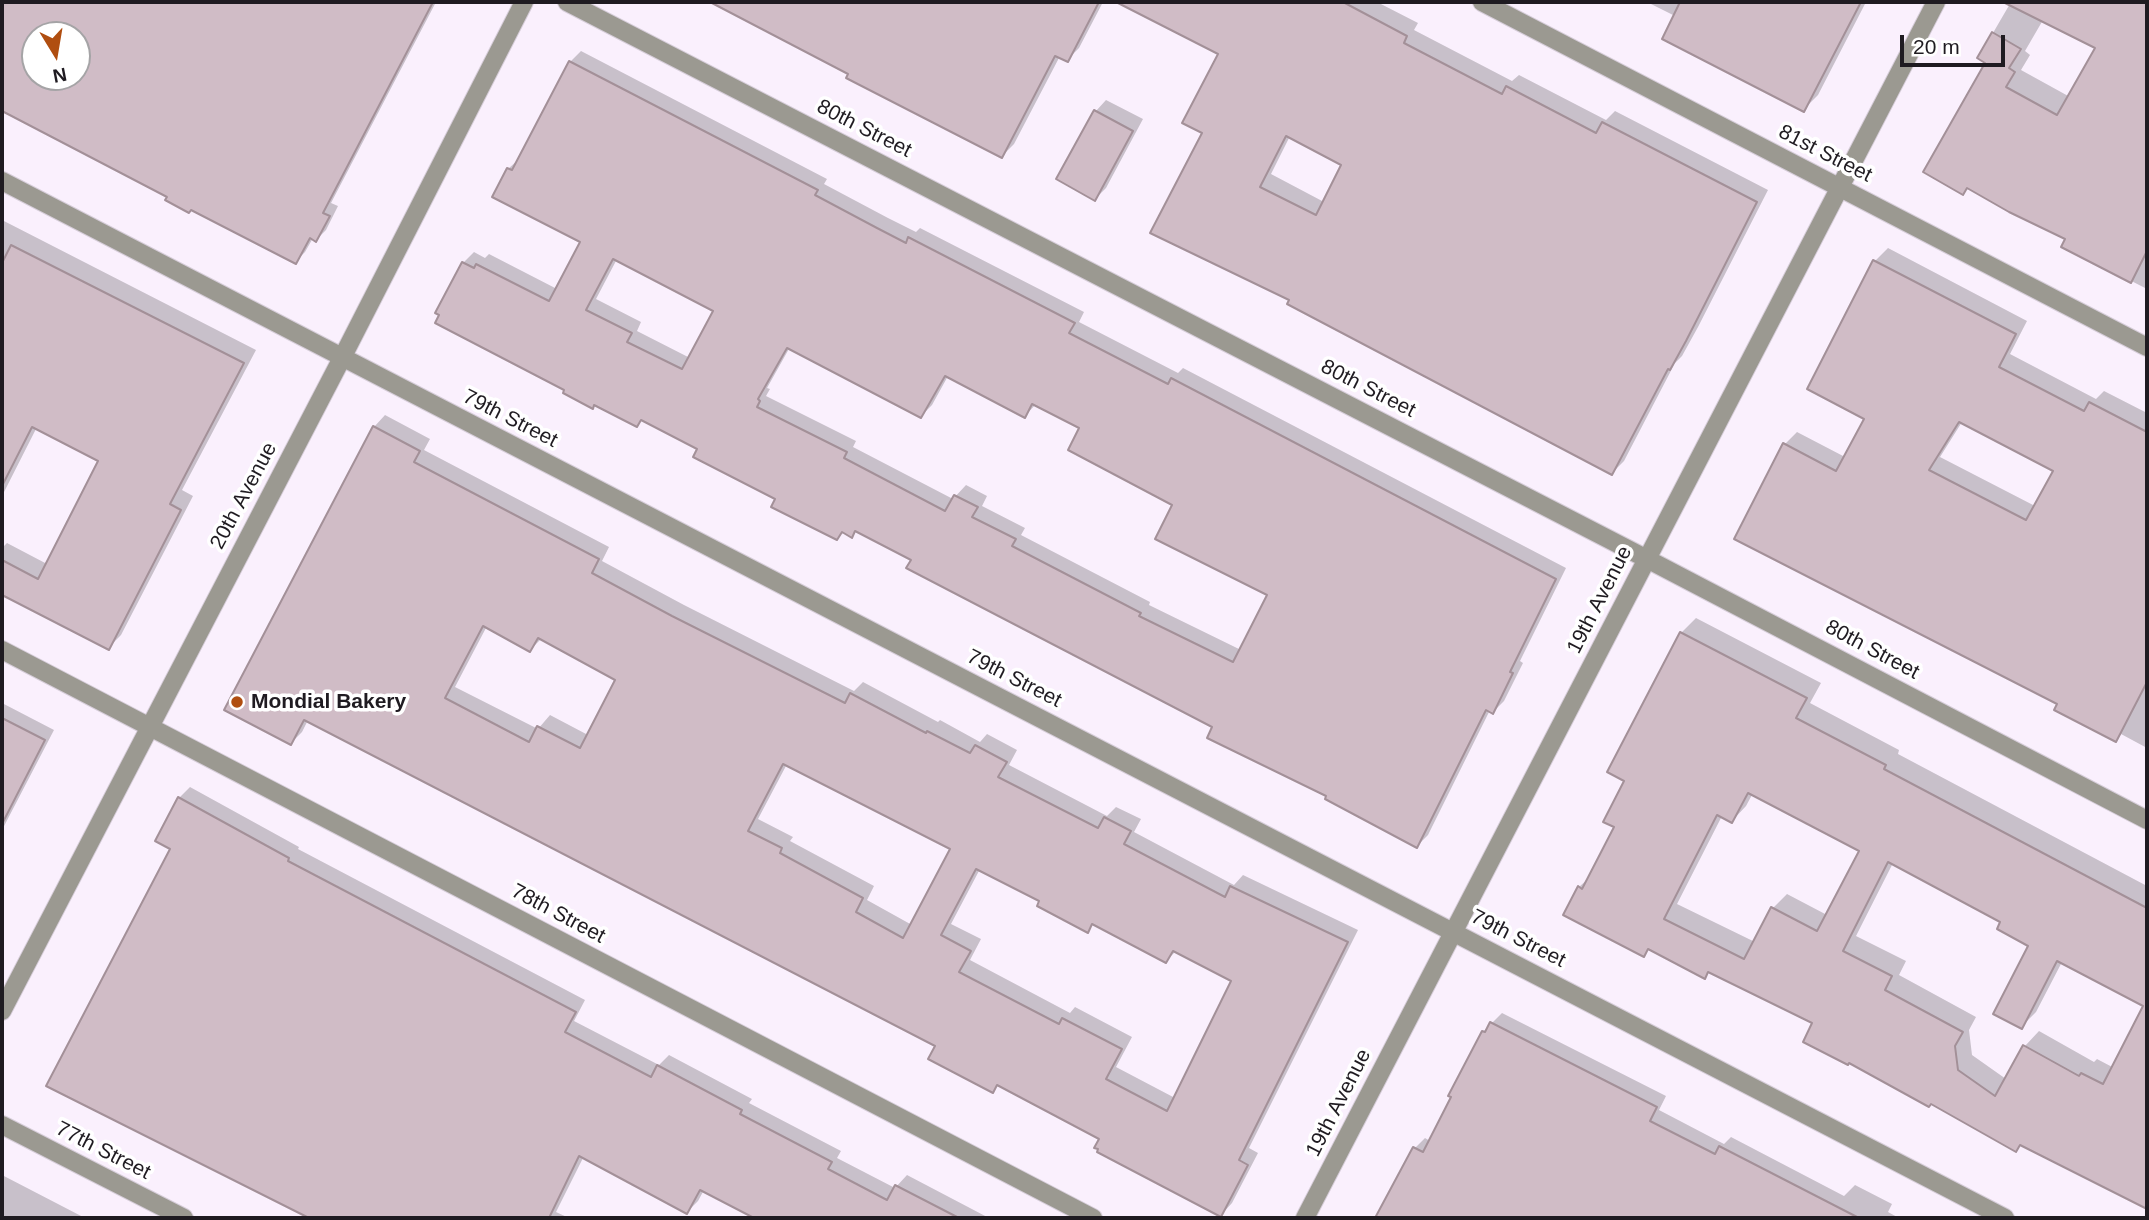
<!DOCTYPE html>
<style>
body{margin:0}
#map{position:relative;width:2149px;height:1220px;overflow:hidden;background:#faf0fd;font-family:Arial,sans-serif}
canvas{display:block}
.frame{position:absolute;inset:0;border:4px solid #1f1b21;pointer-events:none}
.north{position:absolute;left:21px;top:21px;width:70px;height:70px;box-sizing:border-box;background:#fff;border:2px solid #a5a4a6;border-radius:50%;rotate:169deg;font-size:19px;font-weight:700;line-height:28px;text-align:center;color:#1f1b21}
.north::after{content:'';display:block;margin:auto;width:24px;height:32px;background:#b04e10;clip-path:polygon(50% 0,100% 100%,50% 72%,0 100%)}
.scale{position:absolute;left:1900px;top:35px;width:105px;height:32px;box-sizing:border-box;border:4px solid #1f1b21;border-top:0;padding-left:9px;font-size:21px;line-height:24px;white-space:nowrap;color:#1f1b21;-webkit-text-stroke:5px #fff;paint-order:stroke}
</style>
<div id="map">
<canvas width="2149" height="1220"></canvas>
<div class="frame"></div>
<div class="north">N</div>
<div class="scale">20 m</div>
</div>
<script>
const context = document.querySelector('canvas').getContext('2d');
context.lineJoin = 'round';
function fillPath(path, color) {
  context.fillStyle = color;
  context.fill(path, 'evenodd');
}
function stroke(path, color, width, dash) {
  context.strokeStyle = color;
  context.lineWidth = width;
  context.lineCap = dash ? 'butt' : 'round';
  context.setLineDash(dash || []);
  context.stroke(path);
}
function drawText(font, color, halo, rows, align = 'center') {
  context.font = font + ' Arial,sans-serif';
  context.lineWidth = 7;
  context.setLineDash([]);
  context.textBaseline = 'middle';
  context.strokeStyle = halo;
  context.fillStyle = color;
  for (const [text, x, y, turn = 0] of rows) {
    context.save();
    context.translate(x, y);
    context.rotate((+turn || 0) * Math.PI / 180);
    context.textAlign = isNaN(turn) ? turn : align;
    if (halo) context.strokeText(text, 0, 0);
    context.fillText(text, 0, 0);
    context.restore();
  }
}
fillPath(new Path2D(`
 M2 2H13L29 10 34 2H436L331 203 338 206 326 230 316 240 313 238 305 252 295 262 2 108ZM35 35H77V77H35Z
 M714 2H1103L1079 48 1067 60 1060 56 1014 144 1002 156 851 73Z
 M1121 2H1377L1418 23 1414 30 1512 81 1519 75 1606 120 1615 111 1768 190 1698 327 1682 356 1675 363 1624 461 1612 473 1291 299 1205 133 1220 53ZM1290 136 1344 164 1324 202 1271 174Z
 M1647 2H1866L1818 95 1804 109 1675 16Z
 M2011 2H2147V97L2143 106 2147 108V289L2063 246 2068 238 1969 187 1963 193 1988 62 1979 57ZM2043 20 2097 47 2070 97 2021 70 2030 55 2025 51Z
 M581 51 827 179 824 184 888 218 916 232 920 228 1084 312 1079 322 1178 373 1183 368 1566 568 1520 661 1523 663 1504 701 1493 712 1490 710 1428 835 1417 846 1215 726 913 560 857 530 852 535 844 532 837 538 699 448 643 419 637 425 567 389 441 314 463 263 474 252 485 258 489 254 557 289 582 241 508 169 519 159 570 62ZM617 259 715 310 690 358 637 331 641 322 596 299ZM790 347 921 416 932 405 948 376 1025 416 1036 404 1081 427 1174 504 1269 594 1241 650 1149 605 1150 602 1021 535 1025 528 982 506 987 496 966 485 953 499 853 447 856 441 766 396 770 389 767 388Z
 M1106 100 1143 119 1106 188 1095 199 1059 179 1096 111Z
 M2 220 256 350 182 490 193 496 121 635 108 648 2 593V548L7 543 47 564 101 461 37 427 2 496Z
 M1888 248 2027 321 2010 354 2096 399 2104 391 2147 413V748L2121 734 2116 740 2060 703 1784 445 1797 432 1845 457 1866 418 1809 388 1875 261ZM1962 422 2055 470 2035 506 1940 457Z
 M385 415 430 439 424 450 609 547 602 561 684 605 854 691 863 682 938 722 940 720 980 742 987 734 1017 750 1009 765 1107 816 1116 807 1141 819 1134 832 1234 885 1243 875 1358 930 1249 1148 1258 1153 1232 1203 1221 1215 1102 1139 999 1085 992 1091 937 1045 308 720 302 732 291 743 374 427ZM487 626 530 650 542 638 618 679 588 735 550 715 538 729 455 687ZM787 764 953 848 912 925 867 900 874 886 790 841 793 837 758 819ZM980 869 1041 900 1087 930 1094 923 1166 961 1176 951 1233 980 1175 1098 1116 1067 1132 1037 1075 1007 1070 1013 970 960 981 939 951 924Z
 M1696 618 1821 683 1810 703 1899 750 1898 754 2147 886V1007L2062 962 2036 1012 2021 1027 2031 945 2002 921 1893 863 1856 936 1906 961 1899 975 1976 1017 1969 1030 1972 1055 2006 1079 2025 1046 2039 1031 2094 1062 2097 1059 2116 1069 2124 1062 2147 1074V1208L2022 1144 2016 1150 1815 1023 1710 971 1704 977 1650 948 1644 955 1579 887 1590 877 1616 827 1627 780 1681 633ZM1753 793 1861 850 1827 915 1787 894 1772 909 1755 942 1677 904 1722 816 1732 821 1746 806Z
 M2 703 54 730 2 830Z
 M190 787 299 847 298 849 585 1000 574 1021 659 1065 669 1055 752 1099 749 1103 841 1151 837 1158 895 1188 907 1175 989 1218H757L704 1190 698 1201 687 1212 584 1156 556 1212 569 1218H313L178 1149 172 848 179 798Z
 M1502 1013 1666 1096 1659 1110 1724 1144 1731 1137 1844 1196 1855 1185 1892 1204 1888 1212 1899 1218H1666L1647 1208 1643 1218H1378L1415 1148 1425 1138 1430 1141 1483 1032Z
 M2 1175 85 1218H2Z`), '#0003');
const building = new Path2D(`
 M2 2H433L323 213 330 216 316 242 310 238 296 264 191 210 189 213 165 200 167 197 2 111ZM35 35H77V77H35Z
 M710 2H1099L1068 62 1055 56 1002 158 846 78 848 74Z
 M1116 2H1343L1407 36 1404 43 1502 94 1506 86 1596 133 1602 122 1757 202 1686 341 1670 370 1668 369 1612 475 1287 304 1289 300 1150 233 1202 133 1182 123 1218 54ZM1286 136 1341 165 1316 215 1260 187Z
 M1680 2H1861L1804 112 1662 39Z
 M2003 2H2147V251L2131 283 2061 247 2065 239 2009 212 1967 188 1963 195 1923 172 1985 63 1977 58 1992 32 2021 49 2009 68 2015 72 2006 87 2057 115 2095 48Z
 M569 61 818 190 815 195 877 228 906 243 908 237 1075 323 1069 333 1168 384 1171 378 1556 579 1510 672 1513 673 1493 714 1486 710 1417 848 1325 799 1326 796 1207 738 1212 727 906 568 911 560 855 531 852 538 842 532 837 540 771 507 775 499 693 457 697 449 641 420 637 427 594 405 593 409 563 393 564 390 435 323 439 315 435 313 462 262 474 268 476 264 549 301 580 242 492 197 507 168 512 170ZM613 259 713 311 682 369 627 342 632 333 586 310ZM787 348 921 418 945 376 1025 418 1032 404 1079 428 1068 450 1172 505 1155 539 1267 595 1233 662 1139 616 1141 613 1012 546 1016 539 972 517 978 507 954 495 945 511 844 458 847 452 757 407 760 401 758 399Z
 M1094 110 1133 131 1095 201 1056 179Z
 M11 245 244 363 170 504 181 510 109 650 2 595V560L38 579 98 461 32 427 2 486V263Z
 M1873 260 2016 334 1999 367 2084 411 2089 402 2147 432V682L2116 742 2054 710 2057 704 1734 539 1783 443 1836 471 1864 419 1807 389ZM1959 422 2053 471 2026 520 1929 470Z
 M373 426 420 451 414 462 599 559 592 573 672 616 845 703 850 693 926 733 927 731 970 753 975 745 1007 762 998 777 1098 828 1104 817 1131 831 1124 844 1225 897 1230 886 1348 942 1239 1160 1248 1165 1221 1217 1097 1152 1098 1149 1094 1148 1099 1139 997 1085 993 1093 928 1059 935 1046 304 720 291 745 224 710ZM483 626 530 652 538 638 615 680 580 748 537 726 529 742 445 698ZM783 764 950 849 903 938 856 912 863 898 780 853 782 848 748 831ZM976 869 1039 901 1037 906 1088 933 1092 924 1166 963 1173 951 1231 981 1167 1111 1106 1079 1122 1049 1062 1018 1059 1024 959 972 971 951 941 935Z
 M1680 632 1807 698 1796 718 1886 765 1884 769 2147 908V1209L2020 1145 2016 1152 1931 1104 1929 1107 1849 1063 1848 1065 1803 1042 1812 1023 1708 972 1705 979 1648 949 1644 957 1563 915 1578 886 1582 889 1614 827 1603 822 1624 781 1607 772ZM1748 793 1859 851 1817 931 1771 907 1744 959 1664 919 1717 815 1732 823ZM1888 862 2000 922 1997 929 2028 946 1993 1014 2022 1029 2057 961 2143 1006 2103 1084 2081 1073 2079 1076 2023 1045 1995 1096 1958 1070 1955 1046 1963 1032 1885 990 1892 976 1843 951Z
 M2 718 45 740 2 824Z
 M178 797 289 858 288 861 576 1012 565 1032 651 1077 657 1065 742 1110 740 1114 832 1162 828 1169 887 1200 895 1185 959 1218H754L700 1190 687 1214 579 1156 549 1218H309L46 1086 170 849 155 841Z
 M1490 1022 1657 1107 1650 1121 1715 1154 1719 1146 1859 1218H1375L1413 1147 1423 1152 1451 1097 1448 1096 1482 1031 1485 1032Z`);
fillPath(building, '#d0bcc6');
stroke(building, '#a39098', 2);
const minor = new Path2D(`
 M567 2 1647 559 2147 820
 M1482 2 2147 347
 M2 181 2005 1218
 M2 650 1093 1218
 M2 1011 342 358 524 2
 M2 1125 184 1218
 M1305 1218 1936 2`);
stroke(minor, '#d7ceda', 20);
stroke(minor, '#9b9991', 18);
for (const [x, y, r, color] of [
 [237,702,7,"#b04e10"]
]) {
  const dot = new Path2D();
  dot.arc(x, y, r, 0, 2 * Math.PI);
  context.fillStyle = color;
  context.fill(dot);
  stroke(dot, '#fff', 2.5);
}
drawText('21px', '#1f1b21', '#fff', [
 ["80th Street",864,129,27],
 ["81st Street",1825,154,27],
 ["80th Street",1368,389,27],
 ["79th Street",510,419,27],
 ["20th Avenue",244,496,-62],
 ["19th Avenue",1600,600,-63],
 ["80th Street",1872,650,28],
 ["79th Street",1014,679,27],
 ["78th Street",558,914,28],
 ["79th Street",1518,939,27],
 ["19th Avenue",1339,1103,-63],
 ["77th Street",103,1151,27]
]);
drawText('bold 21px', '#1f1b21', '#fff', [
 ["Mondial Bakery",251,702]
], 'left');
</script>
